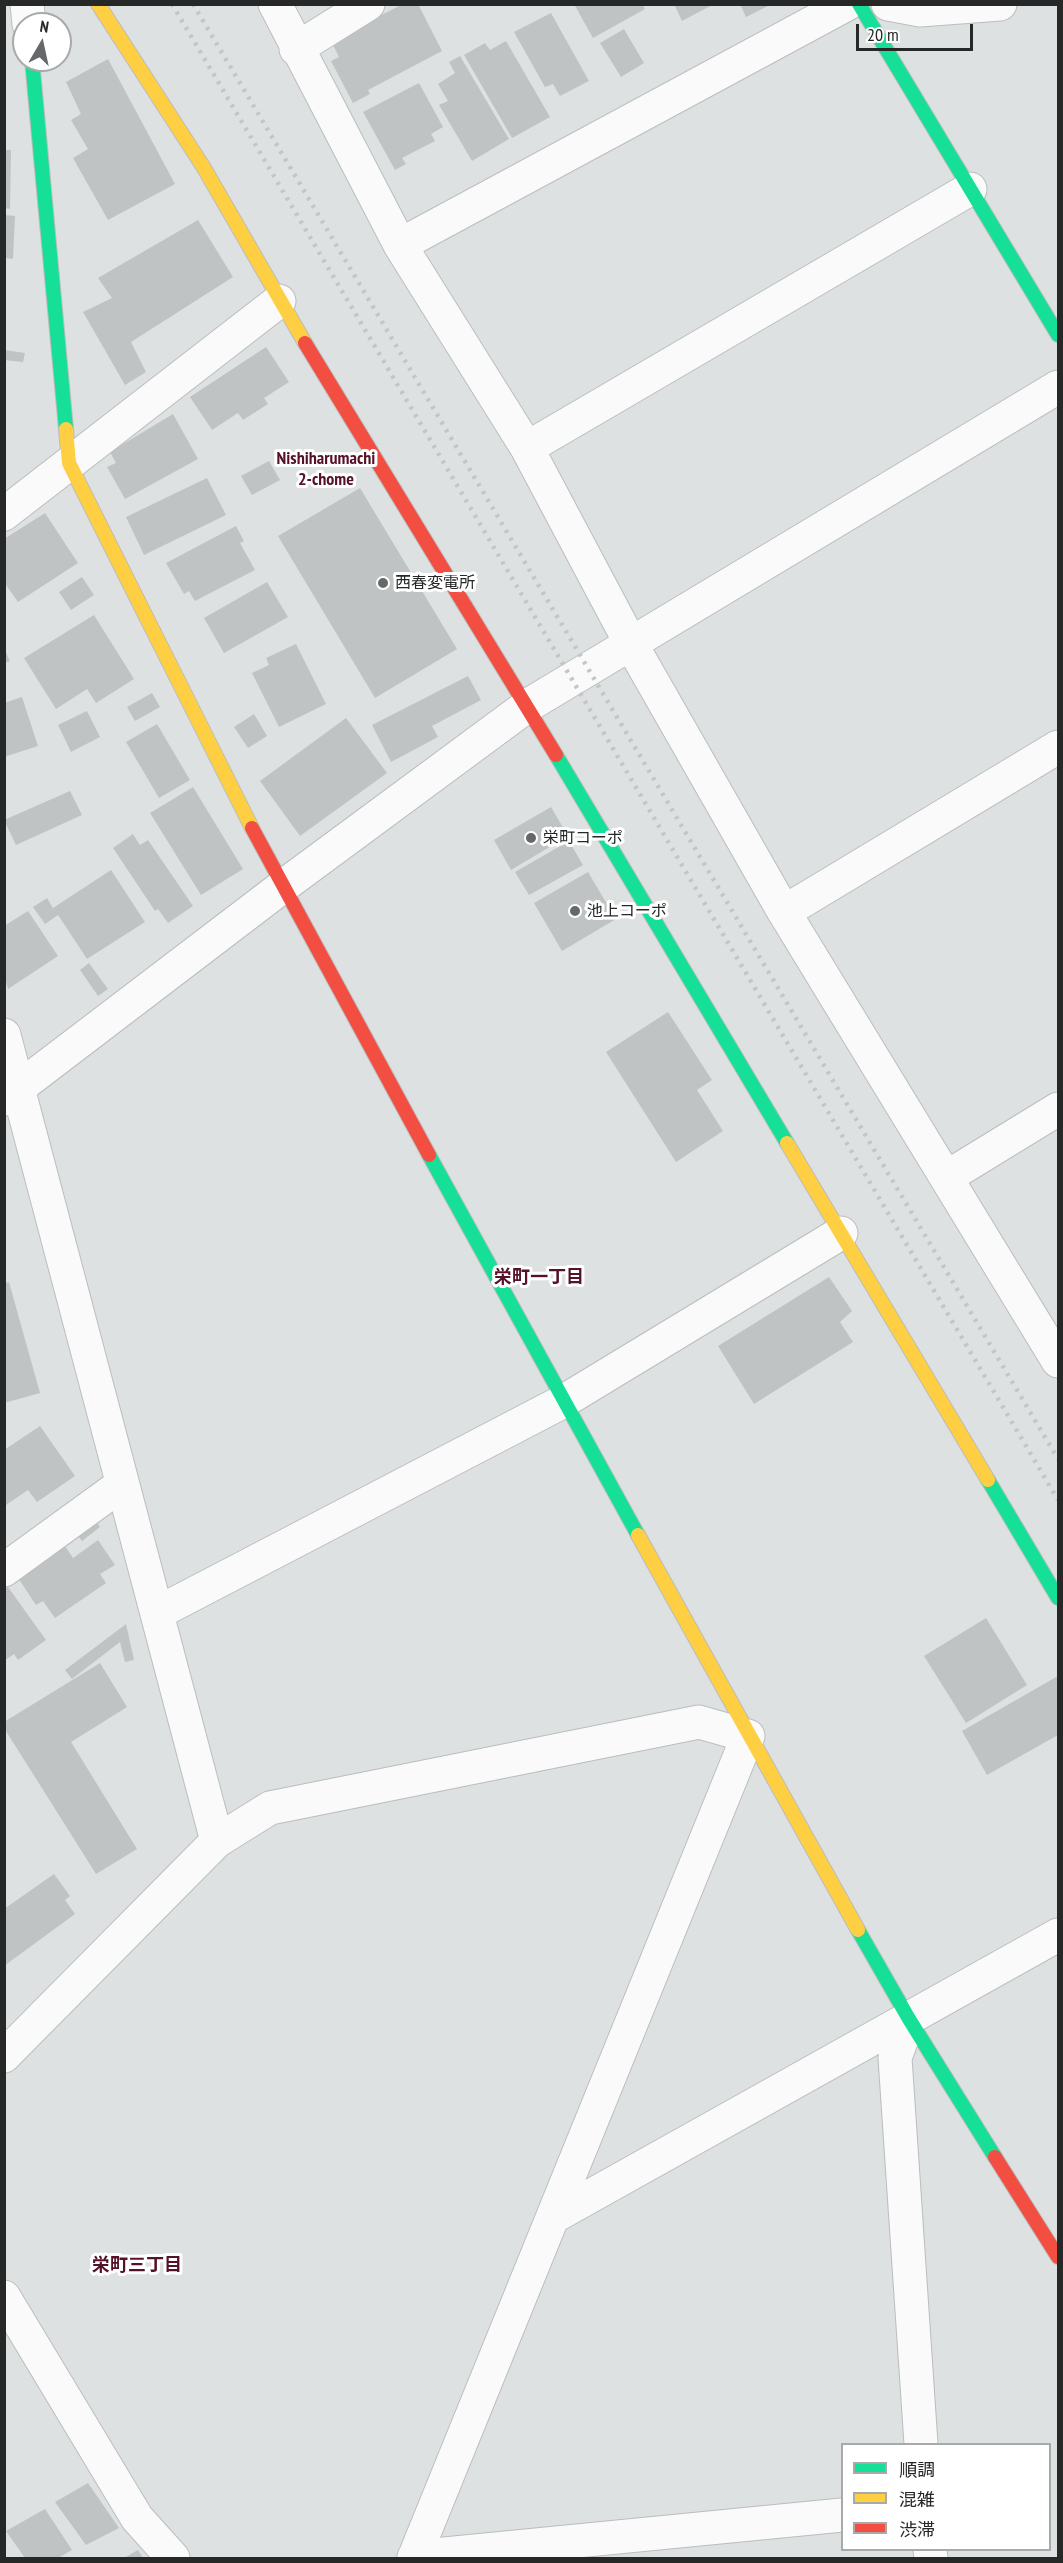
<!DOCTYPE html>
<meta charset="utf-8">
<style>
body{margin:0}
#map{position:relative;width:1063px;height:2563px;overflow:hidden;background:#dde1e2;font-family:"PT Sans Narrow","Noto Sans JP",sans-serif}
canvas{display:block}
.frame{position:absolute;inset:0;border:6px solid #262828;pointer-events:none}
.legend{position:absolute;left:841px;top:2443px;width:210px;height:108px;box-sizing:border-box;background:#fff;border:2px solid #a8a9a9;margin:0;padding:8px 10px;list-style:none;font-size:18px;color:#262828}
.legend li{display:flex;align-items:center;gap:12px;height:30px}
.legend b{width:30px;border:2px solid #a8a9a9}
.north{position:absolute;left:12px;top:12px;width:60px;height:60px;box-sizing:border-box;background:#fff;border:2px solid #a8a9a9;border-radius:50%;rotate:9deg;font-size:16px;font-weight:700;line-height:24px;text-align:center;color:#262828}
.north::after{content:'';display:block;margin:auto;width:21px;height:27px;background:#666969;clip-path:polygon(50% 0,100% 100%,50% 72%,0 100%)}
.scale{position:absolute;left:856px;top:24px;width:117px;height:27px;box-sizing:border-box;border:3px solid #262828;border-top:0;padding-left:8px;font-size:18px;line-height:21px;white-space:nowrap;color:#262828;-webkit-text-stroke:4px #fff;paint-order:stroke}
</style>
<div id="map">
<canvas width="1063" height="2563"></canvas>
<div class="frame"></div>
<ul class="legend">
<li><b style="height:8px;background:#16e098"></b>順調</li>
<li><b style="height:8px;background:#ffcf43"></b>混雑</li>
<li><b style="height:8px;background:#f24e42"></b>渋滞</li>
</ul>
<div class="north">N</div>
<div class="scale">20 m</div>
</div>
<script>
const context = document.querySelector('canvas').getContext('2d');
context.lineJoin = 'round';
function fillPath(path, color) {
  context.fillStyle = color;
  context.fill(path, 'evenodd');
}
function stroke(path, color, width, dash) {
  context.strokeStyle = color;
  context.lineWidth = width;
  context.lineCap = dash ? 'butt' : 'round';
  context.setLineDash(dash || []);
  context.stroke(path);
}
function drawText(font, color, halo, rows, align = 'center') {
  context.font = font + ' "PT Sans Narrow","Noto Sans JP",sans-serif';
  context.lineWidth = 6;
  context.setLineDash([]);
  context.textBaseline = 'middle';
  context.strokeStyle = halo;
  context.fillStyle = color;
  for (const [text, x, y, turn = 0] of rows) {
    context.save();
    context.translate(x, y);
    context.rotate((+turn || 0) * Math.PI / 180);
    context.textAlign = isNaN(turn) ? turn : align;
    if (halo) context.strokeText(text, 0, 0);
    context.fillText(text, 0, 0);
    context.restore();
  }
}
fillPath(new Path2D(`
 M403 4H418L442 51 368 90 370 94 353 103 331 61 339 57 331 41Z
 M574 4H642L645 9 593 38Z
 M674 4H714L682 21Z
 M740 4H772L746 17Z
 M551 13 589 81 560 96 553 84 545 87 514 32Z
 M624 29 644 63 621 77 600 43Z
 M506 41 550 117 512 138 464 55 485 43 490 50Z
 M460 56 509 139 472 161 439 105 448 101 438 84 455 73 449 62Z
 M108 59 175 184 108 220 73 158 88 149 71 120 81 114 66 82Z
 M419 83 443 127 431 134 435 141 402 158 406 164 395 170 363 112Z
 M4 150H11L10 209 4 208Z
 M5 215 15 216 13 259 5 258Z
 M198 220 233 277 131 342 146 372 125 385 83 312 112 298 98 278Z
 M266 347 289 382 264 398 268 404 243 420 238 413 212 430 190 397Z
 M4 350 25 353 23 362 4 360Z
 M173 414 198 459 125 499 107 467 116 463 110 452Z
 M269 461 280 480 252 495 241 476Z
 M207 478 226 515 144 555 126 517Z
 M360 488 457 649 375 698 278 536Z
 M45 513 78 563 18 602 4 582V539Z
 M236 526 244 541 240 543 255 570 195 601 189 591 184 594 166 563Z
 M82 577 94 595 71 610 59 592Z
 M267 582 288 617 224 653 204 618Z
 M94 615 134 679 96 703 87 689 56 709 24 658Z
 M296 644 326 704 279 727 252 673 269 665 266 658Z
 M4 648 10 661 4 663Z
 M468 676 481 700 432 726 438 737 391 762 372 725Z
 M152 693 160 707 135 721 127 707Z
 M22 697 38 746 4 757V703Z
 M87 711 100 737 71 752 58 725Z
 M254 714 267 736 248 748 234 727Z
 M346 718 387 773 300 836 260 781Z
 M157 724 190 780 159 798 126 742Z
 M193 787 243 869 201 895 150 813Z
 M70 791 82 815 16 845 4 820Z
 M551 807 568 836 511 870 494 840Z
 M133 834 140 845 148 840 193 906 168 923 158 909 155 911 113 848Z
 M569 841 583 865 529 895 515 872Z
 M111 870 145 922 87 959 58 915 45 924 33 907 47 898 53 908Z
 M588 872 616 919 562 951 534 903Z
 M28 911 58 956 8 989 4 974V926Z
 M89 963 108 989 98 996 80 970Z
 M668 1012 712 1080 697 1090 723 1131 676 1162 606 1052Z
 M829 1277 852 1311 840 1322 853 1342 754 1404 718 1346Z
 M9 1282 40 1393 4 1403V1283Z
 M40 1426 75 1476 37 1502 28 1490 6 1505 4 1450Z
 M93 1518 100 1527 82 1541 75 1532Z
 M98 1540 115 1565 100 1574 106 1583 55 1618 43 1601 36 1605 18 1578 65 1546 73 1558Z
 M8 1587 46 1640 18 1660 14 1654 4 1661V1589Z
 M986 1618 1027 1685 966 1723 924 1656Z
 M126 1624 134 1660 125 1662 120 1642 72 1679 65 1670Z
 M100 1663 127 1707 71 1742 137 1849 96 1874 4 1728V1722Z
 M1058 1676V1735L987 1775 962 1731Z
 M54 1874 70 1896 65 1900 75 1914 4 1966V1909Z
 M88 2483 119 2528 86 2545 55 2502Z
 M45 2509 72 2550 58 2558H25L6 2531Z
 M138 2550 143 2558H124Z`), '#c0c3c4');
const street = new Path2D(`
 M27 4 29 24
 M275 4 400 245 527 448 631 644 784 912 1058 1361
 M888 4 920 10 1000 4
 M296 49 368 4
 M400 245 847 4
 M527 448 970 189
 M4 514 279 301
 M784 912 1058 747
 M4 1035 217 1841
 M4 1099 282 887 527 706 1058 387
 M947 1177 1058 1109
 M4 1570 121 1485
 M157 1613 564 1401 841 1233
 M909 2019 895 2058 921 2444
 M4 2056 217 1841 270 1808 699 1722 748 1736 414 2558
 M553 2217 1058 1935
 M4 2297 137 2518 173 2558
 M930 2550 931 2558
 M414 2557 842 2515`);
const fast = new Path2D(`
 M859 4 1058 335
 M32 60 66 429
 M556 755 787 1143
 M429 1155 638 1535
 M988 1480 1058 1598
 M858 1930 909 2019 995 2157`);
const slow = new Path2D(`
 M98 4 204 168 305 343
 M66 429 69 463 252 828
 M787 1143 988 1480
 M638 1535 858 1930`);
const jam = new Path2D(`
 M305 343 556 755
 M252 828 429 1155
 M995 2157 1058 2257`);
stroke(street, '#bbbdbe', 35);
stroke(fast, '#bbbdbe', 16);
stroke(slow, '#bbbdbe', 16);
stroke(jam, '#bbbdbe', 16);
stroke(street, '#fafafb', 33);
stroke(fast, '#16e098', 14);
stroke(slow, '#ffcf43', 14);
stroke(jam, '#f24e42', 14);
stroke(new Path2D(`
 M172 4 1058 1500
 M193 4 1058 1459`), '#c4c6c6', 4.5, [3, 6]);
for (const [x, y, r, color] of [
 [383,583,6,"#666969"],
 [531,838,6,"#666969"],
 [575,911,6,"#666969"]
]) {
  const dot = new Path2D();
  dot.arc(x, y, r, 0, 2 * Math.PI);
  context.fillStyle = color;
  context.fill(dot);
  stroke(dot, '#fff', 2);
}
drawText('16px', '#262828', '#fff', [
 ["西春変電所",395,583],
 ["栄町コーポ",543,838],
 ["池上コーポ",587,911]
], 'left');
drawText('bold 18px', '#551127', '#fff', [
 ["Nishiharumachi",326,459],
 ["2-chome",326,480],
 ["栄町一丁目",539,1278],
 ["栄町三丁目",137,2266]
]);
</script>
